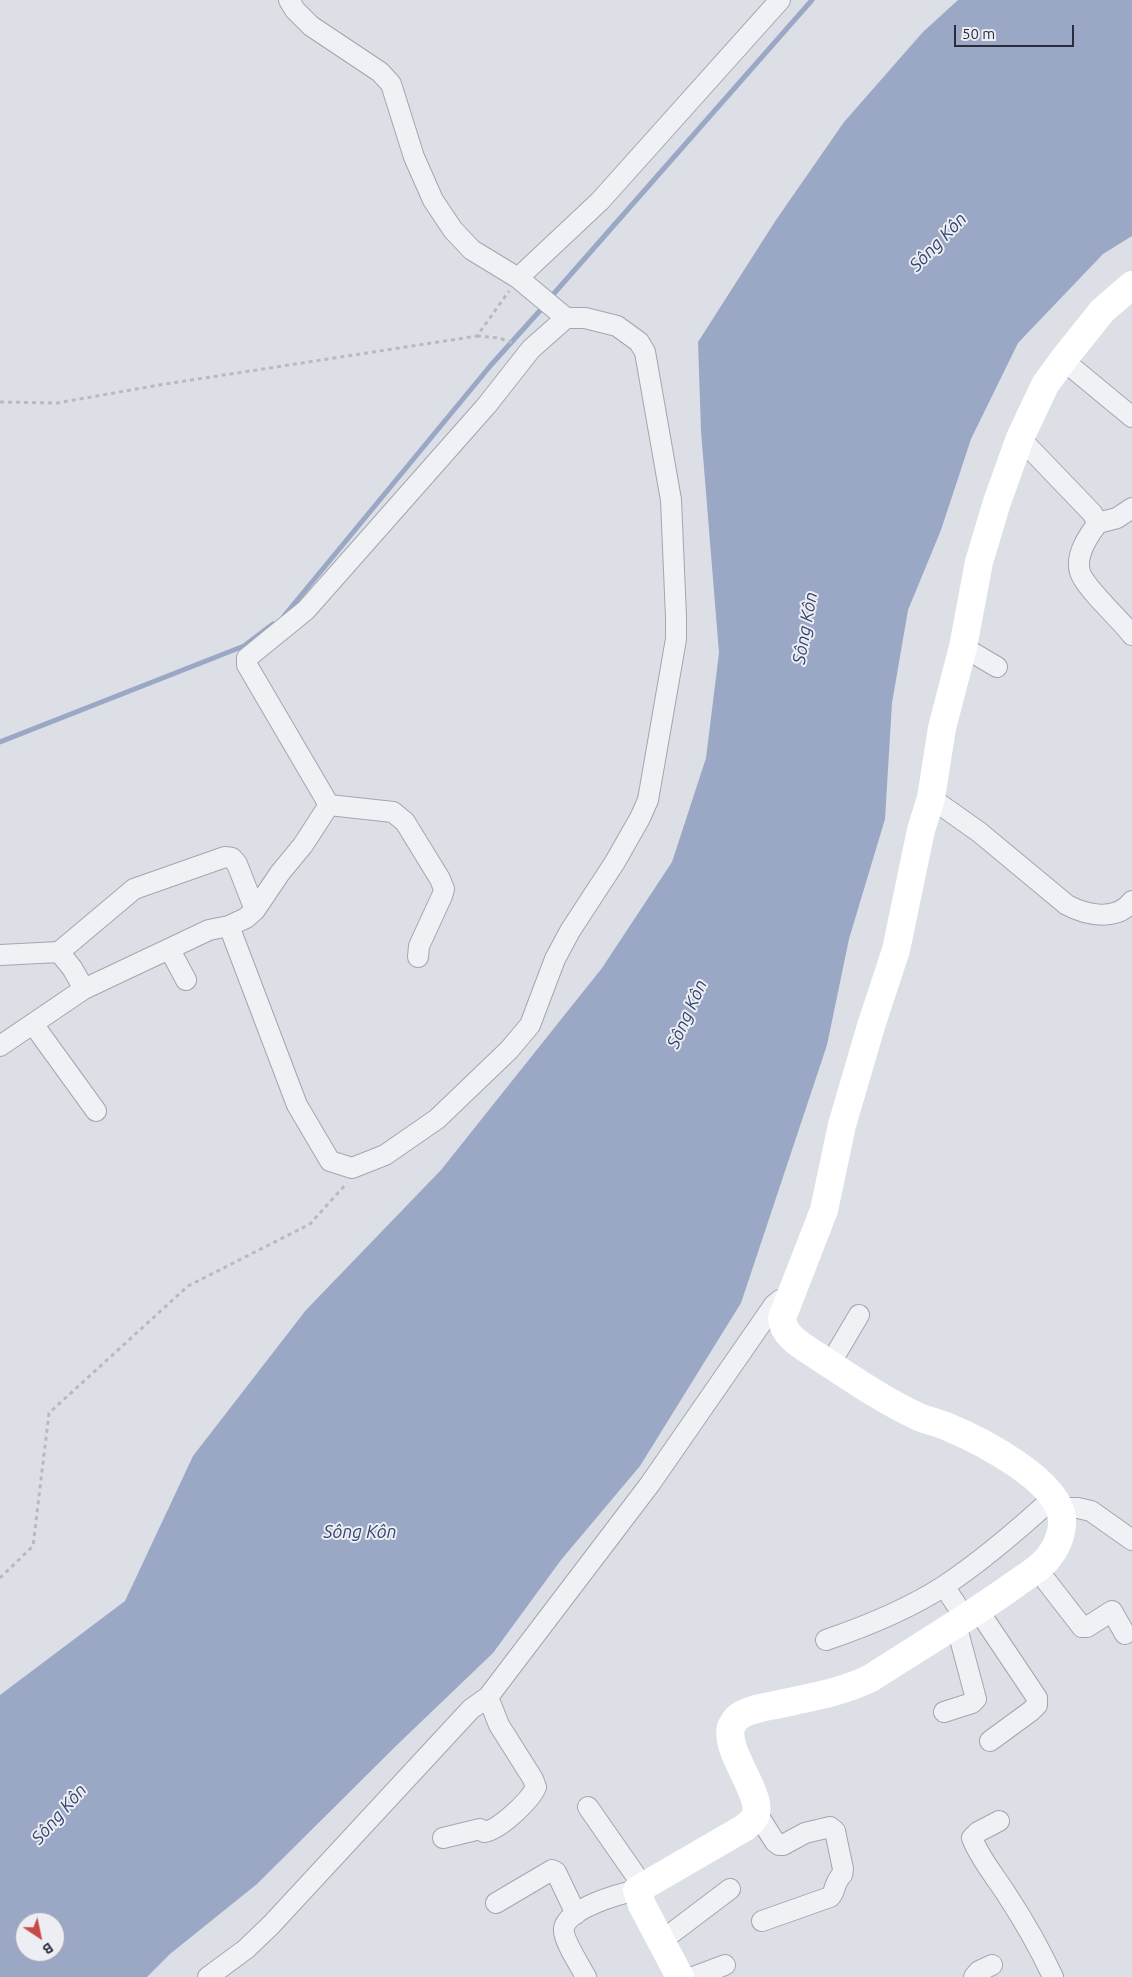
<!DOCTYPE html>
<meta charset="utf-8">
<style>
body{margin:0}
#map{position:relative;width:1132px;height:1977px;overflow:hidden;background:#dddfe6;font-family:Ubuntu,sans-serif}
canvas{display:block}
.north{position:absolute;left:15px;top:1912px;width:50px;height:50px;box-sizing:border-box;background:#edeef4;border:1px solid #9ea0aa;border-radius:50%;rotate:146deg;font-size:14px;font-weight:700;line-height:20px;text-align:center;color:#282c3c}
.north::after{content:'';display:block;margin:auto;width:18px;height:22px;background:#c64a47;clip-path:polygon(50% 0,100% 100%,50% 72%,0 100%)}
.scale{position:absolute;left:954px;top:25px;width:120px;height:22px;box-sizing:border-box;border:2px solid #282c3c;border-top:0;padding-left:6px;font-size:15px;line-height:18px;white-space:nowrap;color:#282c3c;-webkit-text-stroke:4px #edeef4;paint-order:stroke}
</style>
<div id="map">
<canvas width="1132" height="1977"></canvas>
<div class="north">B</div>
<div class="scale">50 m</div>
</div>
<script>
const context = document.querySelector('canvas').getContext('2d');
context.lineJoin = 'round';
function fillPath(path, color) {
  context.fillStyle = color;
  context.fill(path, 'evenodd');
}
function stroke(path, color, width, dash) {
  context.strokeStyle = color;
  context.lineWidth = width;
  context.lineCap = dash ? 'butt' : 'round';
  context.setLineDash(dash || []);
  context.stroke(path);
}
function drawText(font, color, halo, rows, align = 'center') {
  context.font = font + ' Ubuntu,sans-serif';
  context.lineWidth = 4;
  context.setLineDash([]);
  context.textBaseline = 'middle';
  context.strokeStyle = halo;
  context.fillStyle = color;
  for (const [text, x, y, turn = 0] of rows) {
    context.save();
    context.translate(x, y);
    context.rotate((+turn || 0) * Math.PI / 180);
    context.textAlign = isNaN(turn) ? turn : align;
    if (halo) context.strokeText(text, 0, 0);
    context.fillText(text, 0, 0);
    context.restore();
  }
}
fillPath(new Path2D(`
 M958 0H1132V236L1103 254 1018 343 971 439 941 530 908 610 892 703 885 819 849 939 827 1045 741 1303 640 1466 561 1560 493 1653 398 1744 257 1884 170 1954 147 1977H0V1695L125 1601 193 1456 306 1310 441 1170 602 968 672 862 706 758 719 653 701 431 698 342 776 220 844 122 923 32ZM25 1922H55V1952H25Z`), '#9aa7c5');
stroke(new Path2D(`
 M550 298 812 0
 M284 616 491 365 545 305
 M0 742 244 646 273 624`), '#9aa7c5', 5);
const street = new Path2D(`
 M518 278 600 201 780 0
 M1063 360 1132 417
 M1020 438 1092 513 1098 523C1088 536 1075 555 1080 572 1084 587 1121 620 1132 635
 M1098 523 1117 518 1132 508
 M963 647 997 667
 M931 798 979 832 1067 905C1086 915 1117 922 1132 901
 M329 805 393 812 405 822 440 879 444 889 442 896 419 946 418 957
 M229 926 297 1105 330 1161 352 1168 385 1155 437 1119 509 1050 530 1025 555 959 570 931 615 862 640 818 648 800 676 639V617L671 500 645 352 639 342 617 326 585 318H566L518 278 472 250 453 230 433 200 414 157 391 84 380 72 311 26 295 10 289 0
 M170 950 186 980
 M59 952 134 889 225 857 232 858 237 864 255 910
 M0 955 59 952 72 968 84 989 209 930 229 926 246 918 255 910 280 873 303 845 329 805 247 665V658L306 610 487 405 531 349 566 318
 M33 1024 96 1111
 M0 1046 84 989
 M830 1364 859 1315
 M1059 1508H1078L1091 1511 1132 1540
 M1037 1569 1082 1627H1087L1112 1611 1125 1634
 M944 1586 965 1618
 M978 1610 1037 1698V1705L1031 1711 990 1741
 M826 1640C867 1626 907 1610 944 1586 982 1561 1019 1529 1053 1498
 M944 1712 972 1703 976 1699 956 1624
 M588 1807 643 1886
 M756 1812 775 1842 779 1845H783L805 1833 830 1827 835 1831 843 1869 842 1875C834 1882 836 1891 830 1897L762 1921
 M999 1821 978 1832 972 1838C980 1859 995 1876 1007 1895 1024 1921 1040 1949 1053 1977
 M443 1838 480 1829 484 1832C499 1830 530 1801 536 1787L533 1779 499 1725 488 1697
 M496 1903 552 1870 556 1872 576 1914
 M660 1942 730 1889
 M208 1977 246 1949 271 1925 471 1709 488 1697 650 1484 774 1305 780 1300 791 1297
 M586 1977C581 1967 562 1939 564 1928 568 1908 619 1894 637 1890
 M693 1977 725 1965
 M974 1977 979 1971 992 1965`);
stroke(street, '#a3a6b0', 22);
stroke(new Path2D(`
 M477 336 499 338 513 343
 M0 402 57 403 159 385 477 336 509 291
 M0 1578 33 1546 49 1413 188 1286 310 1224 347 1183`), '#b8bac1', 3, [4, 4]);
stroke(street, '#f0f1f5', 20);
stroke(new Path2D(`
 M680 1977 642 1905 637 1890 744 1828C747 1825 751 1823 753 1820 769 1799 724 1755 731 1727 732 1725 735 1720 737 1718 747 1709 767 1707 780 1704 811 1697 843 1692 871 1678 919 1647 968 1618 1014 1585 1026 1576 1043 1567 1051 1554 1058 1545 1063 1530 1062 1519 1059 1480 979 1440 948 1427 939 1423 929 1421 919 1417 884 1401 851 1378 819 1357 804 1347 783 1337 782 1318L824 1210 842 1125 871 1026 896 950 921 830 931 798 942 728 963 647 979 562 997 502 1020 438 1045 385 1063 360 1102 311 1132 285`), '#fff', 28);
drawText('italic 18px', '#34446e', '#edeef4', [
 ["Sông Kôn",938,242,-46],
 ["Sông Kôn",805,628,-80],
 ["Sông Kôn",687,1014,-66],
 ["Sông Kôn",360,1532],
 ["Sông Kôn",59,1814,-49]
]);
</script>
